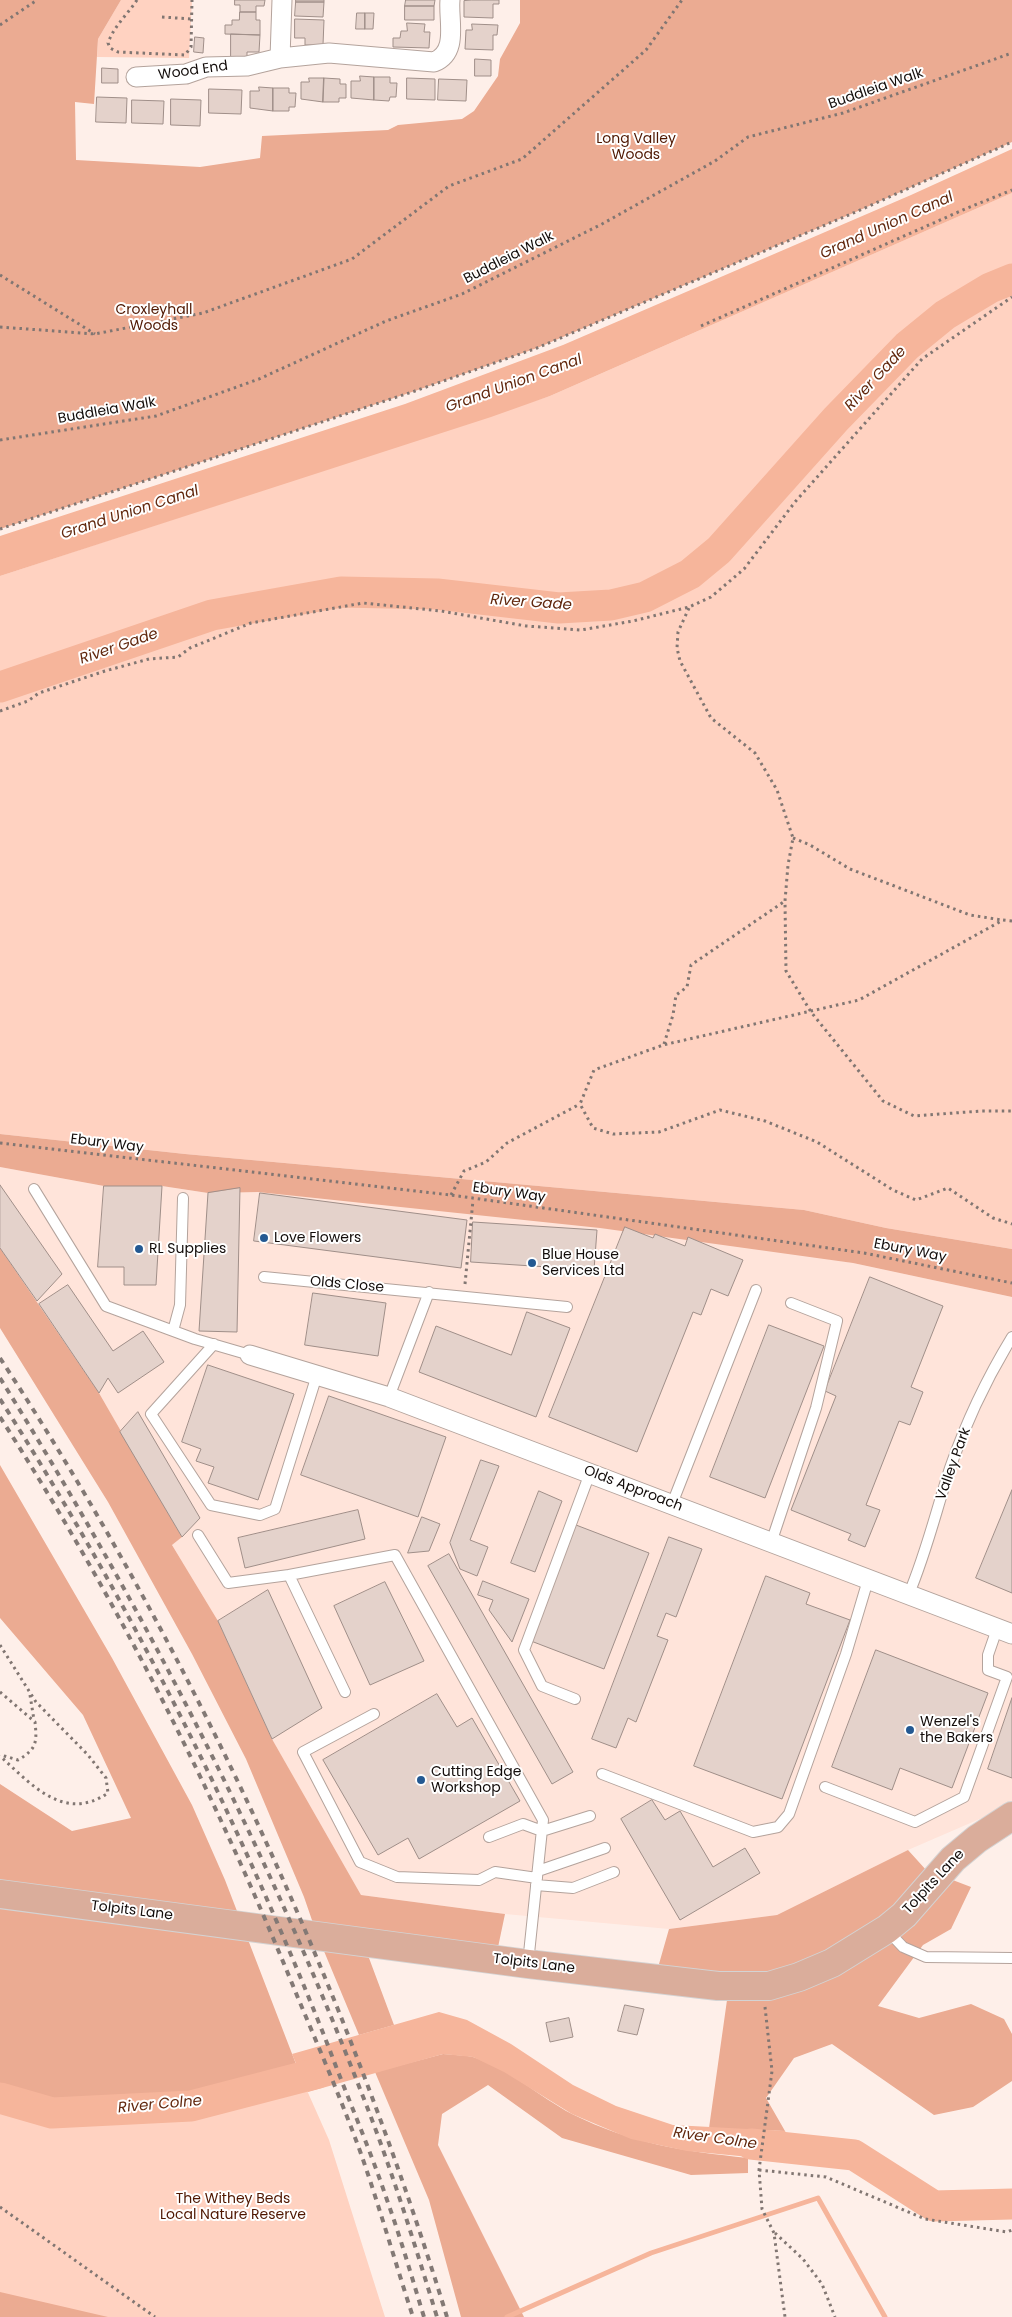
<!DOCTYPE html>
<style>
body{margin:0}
canvas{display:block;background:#feefe9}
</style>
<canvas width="1012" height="2317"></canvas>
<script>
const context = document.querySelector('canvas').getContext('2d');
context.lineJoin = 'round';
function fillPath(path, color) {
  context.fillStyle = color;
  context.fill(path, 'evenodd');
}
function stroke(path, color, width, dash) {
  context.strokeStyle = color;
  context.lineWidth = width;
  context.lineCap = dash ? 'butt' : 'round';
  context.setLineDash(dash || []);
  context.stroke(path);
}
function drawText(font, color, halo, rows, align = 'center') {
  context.font = font + ' Poppins,sans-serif';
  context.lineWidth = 4;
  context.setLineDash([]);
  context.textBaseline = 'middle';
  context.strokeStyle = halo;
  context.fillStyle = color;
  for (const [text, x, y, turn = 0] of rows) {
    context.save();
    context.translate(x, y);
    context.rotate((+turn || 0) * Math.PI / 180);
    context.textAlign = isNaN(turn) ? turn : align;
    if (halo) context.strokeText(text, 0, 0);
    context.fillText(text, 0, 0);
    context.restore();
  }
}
fillPath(new Path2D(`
 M0 1167 104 1186H162L208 1193 240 1188 625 1227 853 1263 1012 1297V1805L908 1850 777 1915 669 1929 505 1914 361 1895 272 1739 218 1621 172 1545 182 1537 99 1393 0 1248Z`), '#ffe4da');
fillPath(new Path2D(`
 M121 0H192L189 58 97 57 98 39Z
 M1012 193V1249L886 1228 804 1210 185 1154 0 1134V576L550 396Z
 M301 2077 329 2140 385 2317H0V2098L52 2113 191 2106Z`), '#ffd2c1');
fillPath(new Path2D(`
 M0 0H121L98 39 94 104 75 102 76 160 200 167 260 158 262 136 388 130 398 125 462 119 474 111 498 76 500 59 520 23V0H1012V142L858 211 537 348 415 391 0 529Z
 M0 1134 185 1154 804 1210 886 1228 1012 1249V1297L853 1263 600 1228 258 1192 208 1193 162 1186H104L0 1167Z
 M0 1248 99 1393 182 1537 172 1545 218 1621 272 1739 361 1895 505 1914 497 1952 314 1926 304 1897 246 1759 192 1654 108 1502 0 1328Z
 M0 1465 112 1658 192 1805 225 1880 301 2077 191 2106 52 2113 0 2098V1784L72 1831 131 1818 83 1715 0 1618Z
 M908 1850 927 1871 903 1905 813 1961 767 1976 657 1971 669 1929 777 1915Z
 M950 1879 971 1887 951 1929 923 1945 878 2006 919 2018 971 2004 1004 2019 1012 2034V2081L973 2107 934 2115 832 2044 794 2058 766 2098 785 2131 709 2128 728 1993 804 1989 868 1957 905 1930Z
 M321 1944 366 1950 394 2025 359 2035Z
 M443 2054C453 2055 464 2055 473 2057 509 2068 539 2097 572 2114 632 2144 683 2151 748 2158V2173L691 2175 562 2138 488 2085 442 2114 438 2145 524 2317H461L429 2200 375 2072Z
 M0 2292 108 2317H109H0Z`), '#ebab92');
fillPath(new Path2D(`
 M1012 149V193L550 396 491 417 0 576V536L405 404 563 345 911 195Z
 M439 2012 467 2020 511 2044 573 2085 616 2106 673 2125 785 2131 802 2162 687 2151 631 2139 572 2114 504 2072 473 2057 443 2054 308 2092 292 2054Z`), '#f6b59b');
stroke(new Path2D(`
 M507 2317 651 2253 818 2198 885 2317`), '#f6b59b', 5);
stroke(new Path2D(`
 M0 687 212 615 341 592 437 594 559 608 611 605 645 597 690 574 719 550 836 419 907 346 945 315 990 288 1012 279
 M0 2098 52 2113 191 2106 318 2073
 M751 2144 854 2155 934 2206 1012 2204`), '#f6b59b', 31);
const building = new Path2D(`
 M235 0H265L264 6H256V12H240V5H235Z
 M296 0H324V2H296Z
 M406 0H435L434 6H405Z
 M472 0H499V4H493V18L464 17V1Z
 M296 2H324L323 17 295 16Z
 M405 6H434V20H405Z
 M240 12H256V20H260V35L225 34V25H232V20H239Z
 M357 13H365V29H356Z
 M365 13H374L373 29H365Z
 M295 19 324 20 323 45H305V38H295Z
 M407 23 425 24 424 32H430L429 48 393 47V38H400L401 31H407Z
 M472 24 498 25 497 35H493V50L465 49 466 30H472Z
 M231 34 260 35 259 52H247V58H231Z
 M195 37 204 38 203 53 194 52Z
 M475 59 491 60V76H475Z
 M102 68 118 69V83H102Z
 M360 76 374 77V100L351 98V81H360Z
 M374 77H390V83H397L396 97H390L389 101 374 100Z
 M309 78H324L323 102 301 99V82H309Z
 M324 78 340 79V84H346V98H339V102H323Z
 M407 78 435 79V100L407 99Z
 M439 79 467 80 466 101 438 100Z
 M259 87 273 88V111L250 108V91H259Z
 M273 88H289V93H296L295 107H289V111H273Z
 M209 89 242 90 241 114 209 113Z
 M97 97 127 98 126 123 96 122Z
 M171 99 201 100 200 126 171 125Z
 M132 100 164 101 163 124 132 123Z
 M0 1185 62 1274 37 1301 0 1248Z
 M104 1186H162L156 1285H124V1267H98Z
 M240 1188 237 1332 199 1331 208 1193Z
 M260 1193 467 1220 461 1268 254 1241Z
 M473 1222 597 1230 594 1270 471 1262Z
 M625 1227 653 1238 655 1234 685 1246 688 1237 743 1260 728 1296 711 1289 701 1315 693 1312 637 1452 549 1417Z
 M870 1277 943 1306 911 1387 923 1392 910 1425 899 1421 866 1505 880 1510 865 1547 848 1540 851 1534 791 1510 836 1396 825 1391Z
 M68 1285 113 1351 143 1331 164 1362 118 1393 108 1378 99 1393 39 1304Z
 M313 1293 386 1303 378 1356 305 1345Z
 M527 1312 570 1328 536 1417 419 1372 436 1326 511 1355Z
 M769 1325 824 1346 765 1498 710 1477Z
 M208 1365 294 1394 258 1500 208 1483 214 1467 196 1461 201 1449 182 1442Z
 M329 1396 446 1437 418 1517 301 1475Z
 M138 1412 200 1518 182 1537 120 1432Z
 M481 1460 499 1466 470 1540 488 1547 477 1576 460 1569 450 1543Z
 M1012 1490V1593L976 1578Z
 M539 1491 562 1501 535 1572 511 1563Z
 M358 1510 365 1539 245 1568 238 1538Z
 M422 1517 440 1524 429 1551 408 1553Z
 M576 1525 649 1553 604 1669 531 1641Z
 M669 1537 702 1549 676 1617 666 1613 657 1636 668 1640 636 1722 628 1718 616 1748 592 1739Z
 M449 1554 573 1772 552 1784 428 1566Z
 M766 1576 810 1593 806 1604 850 1620 782 1799 694 1766Z
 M483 1581 529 1599 512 1642 489 1610 493 1600 478 1595Z
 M385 1582 424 1661 370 1685 334 1606Z
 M268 1590 322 1708 272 1739 218 1621Z
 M876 1650 988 1693 952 1788 900 1768 892 1790 832 1767Z
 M437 1694 457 1727 472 1718 520 1801 419 1859 408 1838 378 1855 323 1760Z
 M1012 1698V1778L988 1769Z
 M652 1800 665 1820 680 1811 713 1867 745 1848 760 1873 680 1920 621 1819Z
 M625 2005 644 2009 637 2035 618 2031Z
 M569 2018 573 2037 550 2042 546 2023Z`);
fillPath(building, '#e4d2cb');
stroke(building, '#a08f89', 1);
const service = new Path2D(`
 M34 1189 106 1306 195 1339 250 1355
 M264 1277 567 1307
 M173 1331 180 1305 183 1198
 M214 1344 151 1414 211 1505 260 1515 275 1509 317 1375
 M389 1397 429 1292
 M672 1504 756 1290
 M198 1535 228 1583 289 1575
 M771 1543 816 1408 837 1321 791 1303
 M908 1596C926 1554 936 1511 950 1468 966 1422 987 1378 1012 1337
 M345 1692 289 1575 395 1555 543 1820 528 1963
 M575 1699 542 1686 524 1650 590 1473
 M374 1714 303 1752 360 1862 397 1877 479 1880 495 1872 537 1878
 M602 1774 753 1832 778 1827 789 1814 846 1654 868 1580
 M825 1787 915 1822 964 1797 1007 1677 988 1670V1655L997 1629
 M489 1837 523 1824 542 1831 590 1816
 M538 1871 605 1848
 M536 1885 573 1888 614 1872
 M887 1930 903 1947 926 1957 1012 1958`);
const minor = new Path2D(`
 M280 58 282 0
 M136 77 186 74 206 67 247 66 280 58 329 53 434 62C459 52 448 21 450 0
 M250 1355 389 1397 1012 1634`);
const primary = new Path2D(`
 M0 1894 528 1964 718 1986H769L799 1977 832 1963 887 1929 904 1915 953 1859 977 1839 1012 1816`);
stroke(service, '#b4a39c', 12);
stroke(minor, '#b4a39c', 21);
stroke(primary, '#d4d3d3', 30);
stroke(new Path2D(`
 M137 0C127 15 114 26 108 43L110 48 118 52 185 55 191 47 192 0
 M162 17 191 19
 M0 25 37 0
 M0 275 95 334
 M701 326 965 209 1012 190
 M0 327 95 334 203 313 352 259 449 186 522 159 646 50 682 0
 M0 440 156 416 259 379 386 321 462 294 602 224 715 161 748 137 843 113 1012 53
 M0 529 415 391 537 348 858 211 1012 142
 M689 608 678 632 677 648 680 661 711 718 755 753 777 790 793 838 788 865 785 901 786 971 811 1012 883 1101 914 1116 981 1111H1012
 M0 711 28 701 39 693 105 671 149 659 178 657 190 648 251 623 363 603 441 611 526 626 581 630 633 621 689 607 711 597 744 569 795 502 922 359 1012 297
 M793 838 810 845 850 869 970 915 1002 920
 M1012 921 1003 920 859 1000 663 1045 594 1070 580 1104 593 1128 613 1134 659 1132 720 1110 765 1121 817 1142 893 1190 916 1200 948 1188 993 1218 1012 1224
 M664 1044 673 1015 676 995 687 987 691 965 785 901
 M0 1143 451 1195 864 1253 1012 1283
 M451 1195 464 1171 486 1162 507 1143 580 1104
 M465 1284 473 1200
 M0 1645 36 1702 88 1755 106 1778 108 1793C64 1823 31 1784 0 1756
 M0 1692 35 1722C37 1742 37 1749 18 1760L1 1755
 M30 1695 34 1720
 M765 2007 772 2071 759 2170 762 2209 774 2233 785 2317
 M759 2170 826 2177 925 2219 1007 2232 1012 2230
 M0 2207 155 2317
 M775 2233 803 2259 822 2284 835 2317`), '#817672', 3, [2.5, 4]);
stroke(service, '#fff', 10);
stroke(minor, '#fff', 19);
stroke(primary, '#daad9b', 28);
stroke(new Path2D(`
 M0 1358C191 1649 345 1985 447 2317
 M0 1378C142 1606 265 1844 362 2094 391 2167 414 2242 437 2317
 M0 1399C131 1604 240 1822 329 2048 348 2099 370 2149 387 2200 401 2239 412 2278 424 2317
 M0 1417C118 1600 216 1796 298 1998 319 2048 341 2099 360 2151 379 2205 395 2262 413 2317`), '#837975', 4, [6, 6]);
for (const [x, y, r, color] of [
 [264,1238,5,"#245992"],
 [139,1249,5,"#245992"],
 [532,1263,5,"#245992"],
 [910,1730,5,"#245992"],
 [421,1780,5,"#245992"]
]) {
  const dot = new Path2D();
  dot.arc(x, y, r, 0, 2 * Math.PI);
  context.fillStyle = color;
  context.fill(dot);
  stroke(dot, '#fff', 2);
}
drawText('14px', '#120c0a', '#fff', [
 ["Wood End",193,71,-8],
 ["Buddleia Walk",876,89,-19],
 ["Buddleia Walk",509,258,-27],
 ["Buddleia Walk",107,411,-10],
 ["Ebury Way",107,1144,7],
 ["Ebury Way",509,1193,8],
 ["Ebury Way",910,1251,11],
 ["Olds Close",347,1285,5],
 ["Valley Park",954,1464,-70],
 ["Olds Approach",633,1489,21],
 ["Tolpits Lane",934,1882,-47],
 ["Tolpits Lane",132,1911,7],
 ["Tolpits Lane",534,1964,7]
]);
drawText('14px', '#4f1700', '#fff', [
 ["Long Valley",636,139],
 ["Woods",636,155],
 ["Croxleyhall",154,310],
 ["Woods",154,326],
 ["The Withey Beds",233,2199],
 ["Local Nature Reserve",233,2215]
]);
drawText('14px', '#120c0a', '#fff', [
 ["Love Flowers",274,1238],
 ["RL Supplies",149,1249],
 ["Blue House",542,1255],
 ["Services Ltd",542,1271],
 ["Wenzel's",920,1722],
 ["the Bakers",920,1738],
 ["Cutting Edge",431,1772],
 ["Workshop",431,1788]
], 'left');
drawText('italic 15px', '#62280e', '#fff', [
 ["Grand Union Canal",887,226,-24],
 ["River Gade",876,379,-47],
 ["Grand Union Canal",514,384,-20],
 ["Grand Union Canal",130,513,-18],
 ["River Gade",531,603,4],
 ["River Gade",119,647,-19],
 ["River Colne",160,2105,-5],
 ["River Colne",715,2139,8]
]);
</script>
